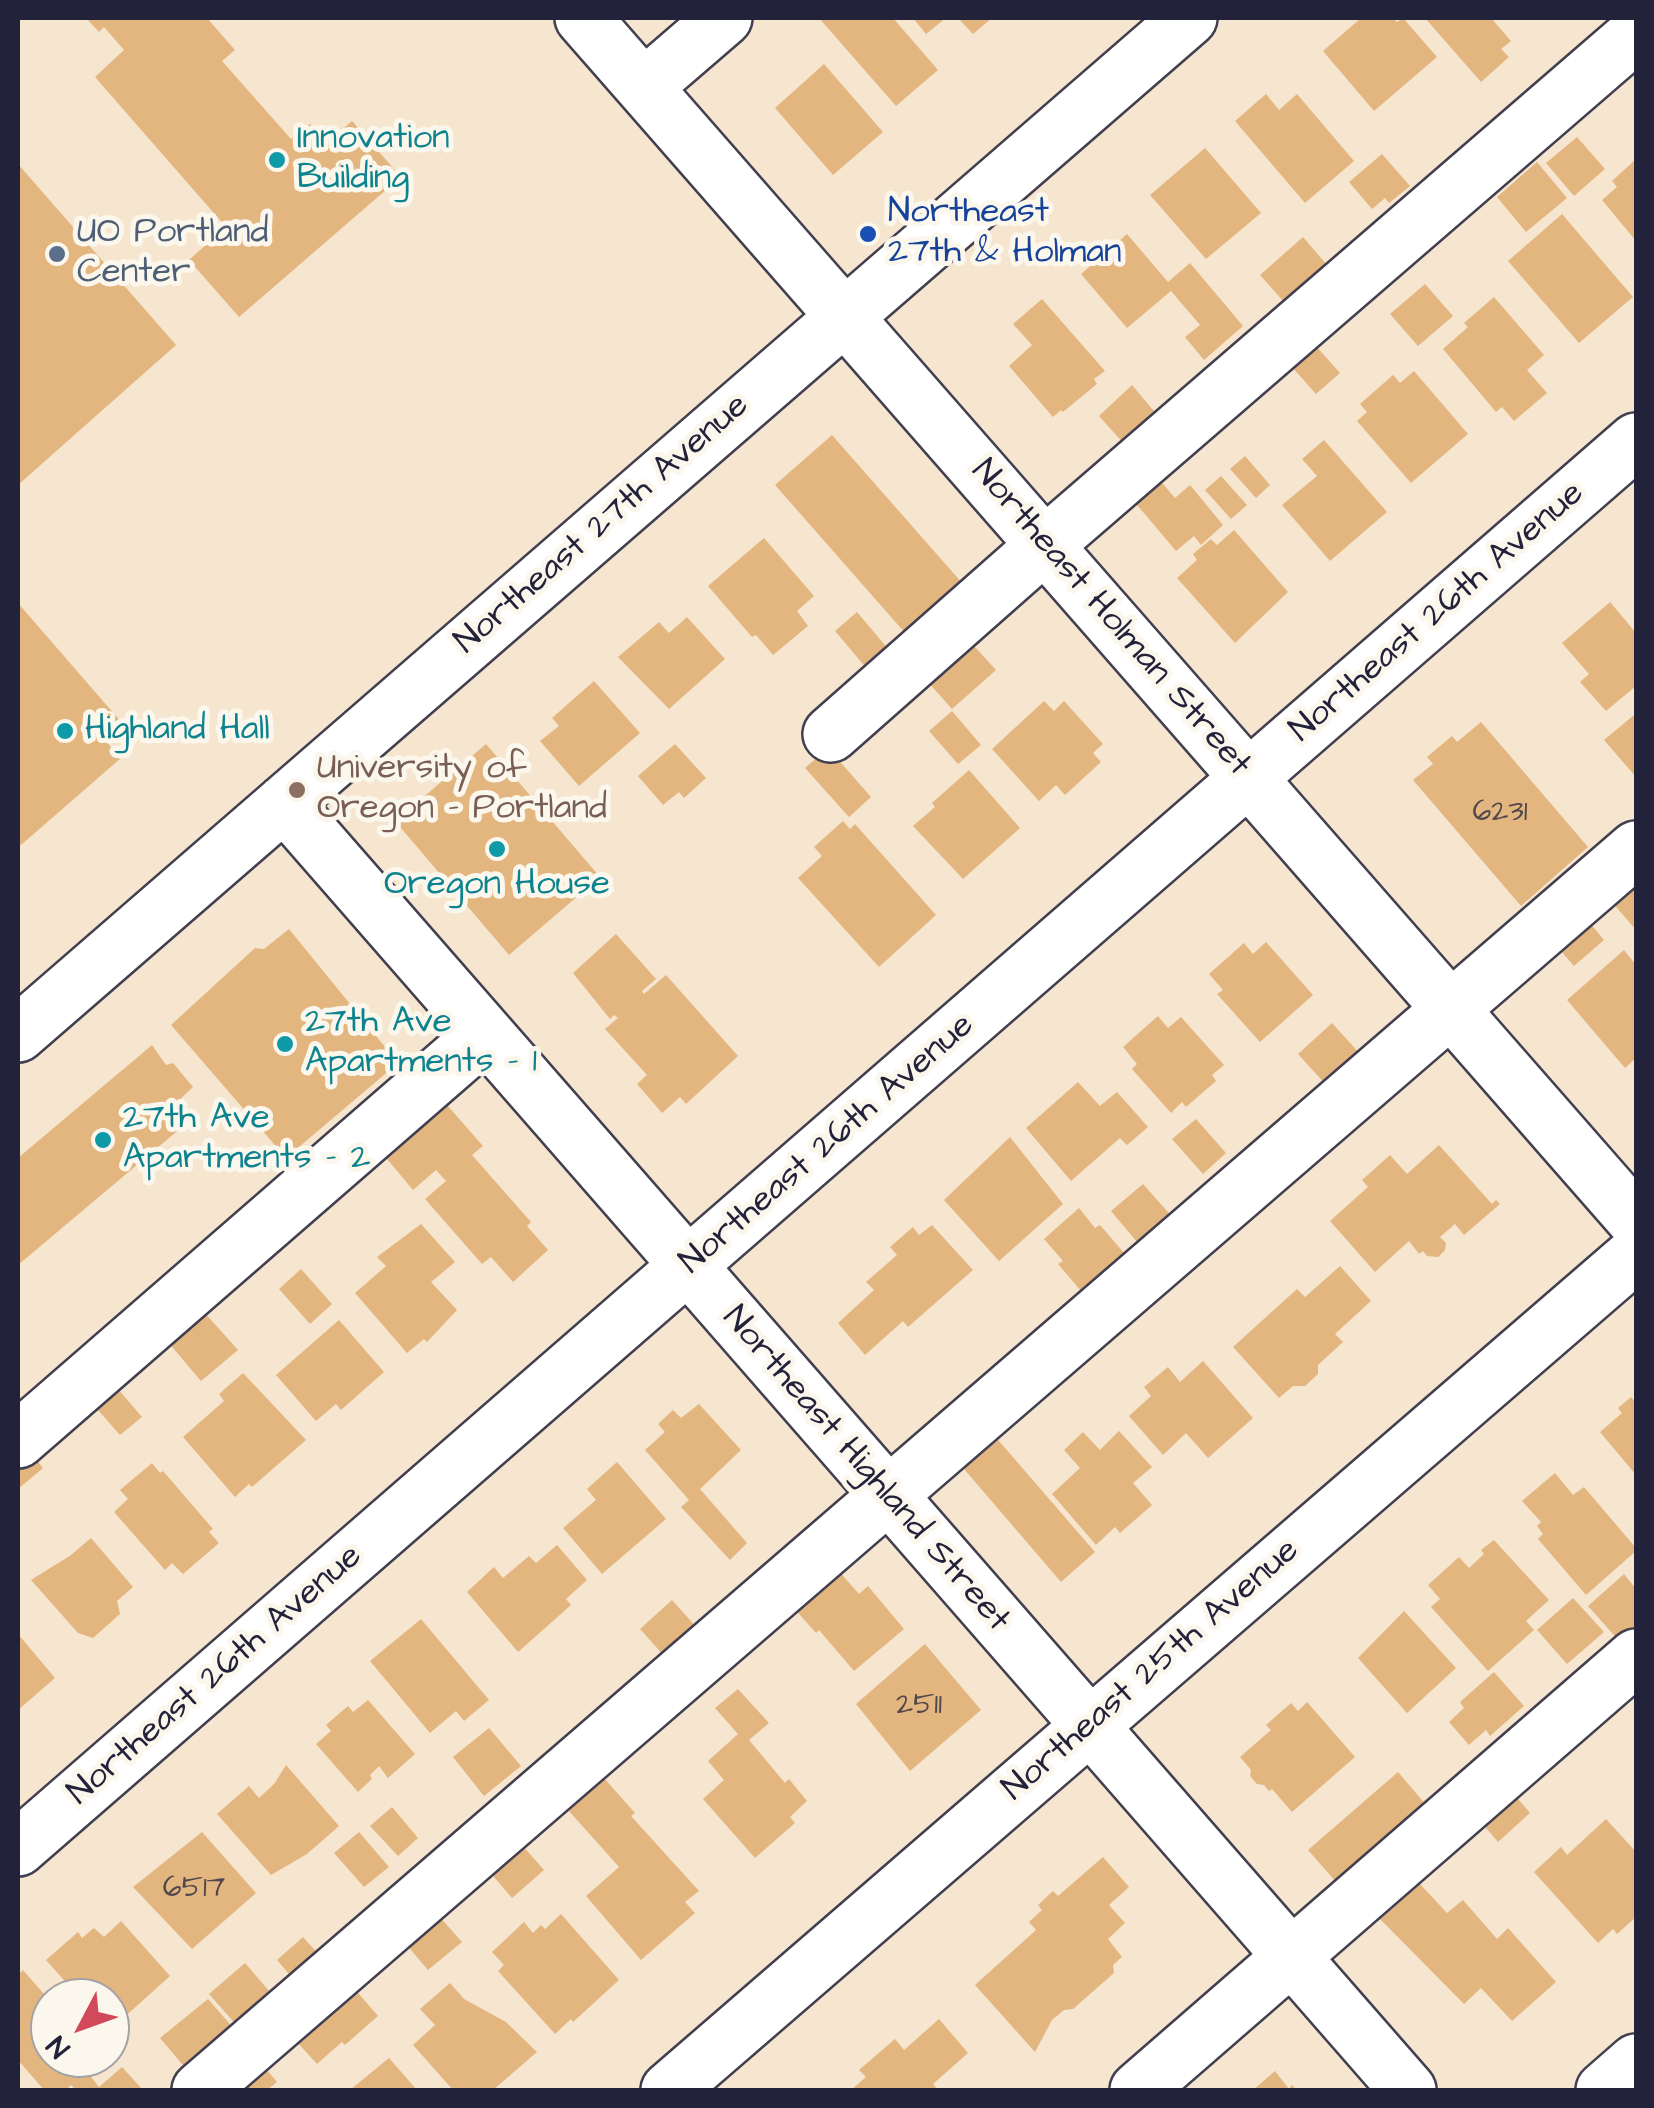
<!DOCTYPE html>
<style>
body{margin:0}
#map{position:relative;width:1654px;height:2108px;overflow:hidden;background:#f6e5cf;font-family:"Architects Daughter",sans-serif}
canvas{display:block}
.frame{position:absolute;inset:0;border:20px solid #22223b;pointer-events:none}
.north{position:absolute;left:30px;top:1978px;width:100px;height:100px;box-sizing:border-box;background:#fbf7ec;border:2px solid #a4a2a5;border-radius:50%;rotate:229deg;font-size:28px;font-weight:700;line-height:40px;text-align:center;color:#22223b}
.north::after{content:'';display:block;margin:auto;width:35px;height:45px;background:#d1495b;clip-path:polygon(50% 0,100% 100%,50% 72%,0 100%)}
</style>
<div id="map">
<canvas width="1654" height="2108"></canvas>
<div class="frame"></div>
<div class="north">N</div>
</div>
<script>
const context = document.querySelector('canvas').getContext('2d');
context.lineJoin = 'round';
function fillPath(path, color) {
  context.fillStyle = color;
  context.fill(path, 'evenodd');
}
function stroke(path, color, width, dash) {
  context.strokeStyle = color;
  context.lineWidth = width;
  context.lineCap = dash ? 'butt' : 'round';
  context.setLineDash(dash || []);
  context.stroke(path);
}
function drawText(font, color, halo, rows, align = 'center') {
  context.font = font + ' "Architects Daughter",sans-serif';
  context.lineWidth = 10;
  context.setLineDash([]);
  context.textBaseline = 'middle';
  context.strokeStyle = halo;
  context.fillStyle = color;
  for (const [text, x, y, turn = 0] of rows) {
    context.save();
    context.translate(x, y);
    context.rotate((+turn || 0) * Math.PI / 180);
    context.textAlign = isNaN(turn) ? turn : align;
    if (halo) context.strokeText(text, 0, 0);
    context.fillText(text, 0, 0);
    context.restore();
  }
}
fillPath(new Path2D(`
 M86 18H207L235 50 222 61 291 139 310 124 325 144 352 121 401 177 239 317 189 260 226 227 95 77 124 50 104 27 99 32Z
 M819 18H893L938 70 896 106Z
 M913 18H946L926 34Z
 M958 18H992L973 34Z
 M1361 18H1392L1397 22 1403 18 1437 57 1374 111 1323 51Z
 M1425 18H1491L1511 41 1501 49 1509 57 1481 82Z
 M824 64 883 132 833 175 775 108Z
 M1266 94 1279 110 1297 94 1354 161 1305 203 1235 121Z
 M1577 137 1605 169 1574 196 1546 163Z
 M1205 148 1261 213 1206 259 1150 195Z
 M1382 154 1410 186 1389 203 1385 198 1372 209 1349 182Z
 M1636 159V241L1602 200 1617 187 1612 181Z
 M1537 162 1567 198 1526 232 1497 197Z
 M18 164 176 345 18 485Z
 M1562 214 1633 297 1579 343 1508 261Z
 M1127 234 1168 282 1190 263 1243 326 1204 360 1185 337 1200 325 1171 291 1127 328 1081 274Z
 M1303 237 1327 265 1284 302 1260 275Z
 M1425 284 1453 316 1418 346 1390 314Z
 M1494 297 1544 355 1527 370 1547 393 1514 421 1502 407 1496 412 1443 349 1468 327 1464 323Z
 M1042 299 1105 371 1094 379 1097 384 1063 412 1061 410 1053 417 1009 366 1032 345 1013 324Z
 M1316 346 1340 373 1316 394 1292 367Z
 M1414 371 1468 434 1411 483 1357 421 1367 412 1360 404 1393 375 1400 383Z
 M1132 385 1159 417 1126 446 1099 416Z
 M832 435 963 584 906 634 775 485Z
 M1324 440 1387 512 1330 561 1282 505 1317 476 1302 459Z
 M1245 456 1270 485 1256 498 1230 469Z
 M1221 476 1247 505 1231 519 1205 490Z
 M1157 477 1175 498 1190 485 1223 525 1201 545 1194 536 1176 551 1132 499Z
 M1234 530 1288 592 1235 643 1177 578 1197 560 1193 554 1211 539 1217 545Z
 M764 538 814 596 797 611 808 626 773 655 756 635 752 637 708 586Z
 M1610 602 1636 633V686L1606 711 1580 682 1589 674 1562 643Z
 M18 603 122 723 104 739 121 758 21 845 18 841Z
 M857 612 895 657 873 676 835 631Z
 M687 617 725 659 669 709 618 657 659 622 669 633Z
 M964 635 996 670 952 709 921 674Z
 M594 681 640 733 579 786 540 741 559 726 552 718Z
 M1044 701 1054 711 1064 701 1103 744 1093 753 1101 762 1065 795 1056 785 1039 801 992 749Z
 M952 711 981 745 958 764 929 731Z
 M1634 715 1636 717V777L1604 740Z
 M1481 722 1588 847 1521 906 1413 780 1433 764 1427 757 1452 736 1457 742Z
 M486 744 600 877 509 955 395 821Z
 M675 744 706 778 684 798 679 792 663 805 638 776Z
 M828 748 871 797 849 817 805 768Z
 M969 770 1020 828 963 879 913 826 935 807 932 803Z
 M843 821 850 829 855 824 936 915 879 967 798 878 822 856 814 847Z
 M1636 882V930L1612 902Z
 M1579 910 1604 940 1574 966 1548 936Z
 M289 929 398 1063 286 1158 171 1025 255 948 264 949Z
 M616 934 656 979 642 991 644 994 666 975 738 1056 686 1104 680 1097 662 1113 637 1084 647 1075 605 1029 618 1018 614 1015 610 1019 573 973Z
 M1266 942 1313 995 1260 1042 1217 994 1223 990 1209 974 1244 943 1253 954Z
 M1624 950 1636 965V1058L1625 1068 1567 1000Z
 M1158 1016 1168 1028 1181 1017 1224 1065 1212 1075 1216 1081 1186 1107 1182 1102 1171 1113 1132 1069 1137 1064 1123 1047Z
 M1332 1023 1361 1055 1327 1086 1298 1054Z
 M152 1045 166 1065 173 1063 193 1087 175 1104 188 1122 18 1265V1158Z
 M1078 1082 1100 1106 1117 1092 1148 1127 1127 1145 1120 1138 1071 1181 1026 1128Z
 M440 1097 483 1146 472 1155 531 1222 527 1226 548 1250 513 1282 491 1257 482 1264 425 1199 446 1181 436 1170 413 1190 382 1153Z
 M1196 1119 1226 1153 1203 1174 1172 1139Z
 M1010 1137 1063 1204 999 1261 944 1200Z
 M1439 1145 1492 1204 1496 1200 1500 1204 1464 1235 1455 1224 1440 1237 1446 1243 1445 1250 1438 1257 1427 1256 1423 1251 1419 1254 1409 1241 1375 1272 1330 1221 1368 1187 1362 1180 1390 1155 1407 1174Z
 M1143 1184 1175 1220 1142 1248 1111 1211Z
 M1079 1208 1095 1228 1100 1225 1131 1261 1087 1298 1058 1264 1063 1261 1044 1239Z
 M421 1224 455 1262 431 1282 457 1310 427 1342 424 1339 407 1353 355 1293 386 1266 377 1257Z
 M932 1225 973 1270 908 1327 903 1321 865 1355 838 1323 874 1290 866 1282 897 1255 890 1247 913 1227 919 1235Z
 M1340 1266 1371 1301 1335 1334 1343 1342 1318 1365V1374L1305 1386H1293L1279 1398 1233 1347 1297 1289 1305 1297Z
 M301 1269 332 1304 310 1324 279 1289Z
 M203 1311 238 1350 201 1381 168 1342Z
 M339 1320 384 1372 341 1410 336 1404 316 1421 276 1375Z
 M1203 1361 1253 1418 1208 1458 1186 1433 1163 1455 1129 1416 1151 1396 1144 1387 1168 1367 1180 1382Z
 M243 1373 306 1440 252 1487 249 1484 235 1497 183 1437 224 1401 219 1394Z
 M112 1382 142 1417 120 1435 90 1401Z
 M1631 1397 1636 1403V1475L1600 1432 1622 1413 1618 1408Z
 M699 1404 741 1450 700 1489 747 1543 730 1560 681 1507 689 1500 645 1450 665 1432 658 1424 673 1410 681 1418Z
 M980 1419 1095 1552 1061 1582 946 1448Z
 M1119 1431 1152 1467 1133 1483 1152 1505 1120 1533 1115 1527 1096 1545 1052 1494 1080 1468 1064 1450 1083 1432 1100 1450Z
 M26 1446 43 1468 18 1489V1453Z
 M617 1462 666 1519 602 1574 563 1528 596 1500 587 1489Z
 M152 1463 160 1473 163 1471 213 1529 209 1532 219 1543 183 1574 172 1563 165 1570 114 1512 128 1499 120 1490Z
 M1555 1473 1573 1495 1584 1487 1636 1548V1551L1586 1595 1538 1539 1543 1534 1537 1526 1541 1522 1522 1501Z
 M91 1538 133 1587 117 1601 120 1614 93 1638 78 1633 31 1580 71 1555Z
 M1494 1540 1549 1600 1526 1621 1534 1630 1488 1671 1431 1607 1440 1599 1428 1585 1459 1557 1469 1568 1484 1554 1481 1550Z
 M557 1545 587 1580 566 1599 571 1605 518 1652 467 1592 494 1567 503 1578 529 1556 536 1563Z
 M837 1569 859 1594 868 1586 904 1629 854 1671 819 1630 816 1633 793 1607Z
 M1624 1574 1636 1589V1630L1621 1643 1588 1606Z
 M1573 1598 1604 1632 1567 1664 1537 1630Z
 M672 1600 698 1629 666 1658 640 1629Z
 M1404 1611 1456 1668 1407 1713 1358 1658Z
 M421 1619 489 1700 464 1721 456 1711 430 1733 370 1661Z
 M18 1634 55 1678 18 1710Z
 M925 1644 981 1710 910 1771 856 1704Z
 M1494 1672 1524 1706 1490 1736 1486 1730 1469 1745 1449 1722 1464 1708 1460 1702Z
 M738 1689 769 1723 749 1740 785 1783 789 1779 807 1801 790 1817 795 1823 755 1858 703 1799 724 1780 708 1761 738 1734 715 1708Z
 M368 1700 415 1754 388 1778 379 1766 370 1775 372 1779 358 1792 316 1744 331 1731 326 1725 348 1706 353 1712Z
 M1307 1702 1355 1757 1292 1812 1272 1789 1269 1791 1264 1785 1257 1784 1250 1776 1251 1770 1240 1757 1271 1730 1266 1725 1291 1703 1298 1711Z
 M489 1728 521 1766 484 1796 453 1757Z
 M286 1765 339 1826 307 1854 271 1875 217 1814 249 1786 259 1798 274 1784Z
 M596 1769 635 1813 631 1816 699 1891 685 1902 695 1913 641 1960 586 1896 619 1867 560 1801Z
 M1398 1772 1433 1813 1344 1891 1308 1850Z
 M1507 1786 1530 1813 1498 1842 1475 1815Z
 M392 1807 418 1838 398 1856 370 1826Z
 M1606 1819 1636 1852V1917L1617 1934 1613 1929 1598 1943 1534 1872 1561 1847 1567 1855Z
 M202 1832 256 1893 192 1949 133 1887Z
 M359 1832 389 1867 364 1887 334 1853Z
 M514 1836 544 1870 512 1898 482 1863Z
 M1103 1857 1129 1887 1109 1905 1125 1923 1108 1939 1122 1957 1113 1965 1114 1973 1073 2009 1064 2010 1052 2020 1035 2052 975 1985 1036 1930 1029 1922 1042 1910 1038 1905 1053 1891 1058 1896Z
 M1420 1884 1447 1913 1463 1900 1497 1939 1508 1928 1556 1982 1512 2021 1481 1988 1464 2004 1380 1919Z
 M431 1907 462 1942 428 1970 399 1936Z
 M561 1914 619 1980 573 2022 571 2019 555 2034 498 1971 504 1965 492 1952 524 1922 533 1933 541 1925 545 1929Z
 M121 1921 170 1976 110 2030V1998H80L46 1960 78 1932 82 1938 94 1928 104 1937Z
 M303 1937 321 1957 294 1980 277 1960Z
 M245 1963 276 1999 240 2029 209 1994Z
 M23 1970 50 2001V2058H96L84 2068 99 2087 122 2067 143 2090H76L71 2085 66 2090H44L18 2060V1975Z
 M347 1980 378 2016 345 2045 342 2042 317 2064 288 2032Z
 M450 1983 464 1999 506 2022 537 2052 493 2090H453L413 2045 435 2025 420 2009Z
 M208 1999 236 2031 188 2071 160 2038Z
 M939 2019 968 2053 933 2084 938 2090H851L866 2077 859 2070 895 2039 904 2050Z
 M389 2058 417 2090H350Z
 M260 2062 277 2082 267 2090H226Z
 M1275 2071 1289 2089 1292 2085 1297 2090H1253Z`), '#e3b680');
const minor = new Path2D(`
 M583 18 1636 1221
 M644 87 724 18
 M831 734 1045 545 1636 34
 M284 803 1408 2090
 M18 1034 1189 18
 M18 1440 485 1034
 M18 1848 1636 441
 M200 2090 1636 849
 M669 2090 1636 1254
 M1138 2090 1636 1657
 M1604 2090 1636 2062`);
stroke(minor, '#423f51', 60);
stroke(minor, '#fff', 55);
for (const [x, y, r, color] of [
 [277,160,10,"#0f9aa8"],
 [868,234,10,"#1a4fb4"],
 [57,254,10,"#5c6f8a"],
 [65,731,10,"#0f9aa8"],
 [297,790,10,"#8d6e63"],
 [497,849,10,"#0f9aa8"],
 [285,1044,10,"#0f9aa8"],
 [103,1140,10,"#0f9aa8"]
]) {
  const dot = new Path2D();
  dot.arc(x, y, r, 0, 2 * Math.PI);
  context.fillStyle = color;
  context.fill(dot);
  stroke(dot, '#fbf7ec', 4);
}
drawText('30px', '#52474c', null, [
 ["6231",1500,814],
 ["2511",919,1707],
 ["6517",194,1890]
]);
drawText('35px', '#0d838f', '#fbf7ec', [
 ["Innovation",297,140],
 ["Building",297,180],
 ["Highland Hall",85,731],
 ["Oregon House",497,886,"center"],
 ["27th Ave",305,1024],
 ["Apartments - 1",305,1064],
 ["27th Ave",123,1120],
 ["Apartments - 2",123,1160]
], 'left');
drawText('35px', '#164399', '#fbf7ec', [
 ["Northeast",888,214],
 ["27th & Holman",888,254]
], 'left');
drawText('35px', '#4e5e75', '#fbf7ec', [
 ["UO Portland",77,234],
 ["Center",77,274]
], 'left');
drawText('35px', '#22223b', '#fbf7ec', [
 ["Northeast 27th Avenue",603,525,-41],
 ["Northeast 26th Avenue",1438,613,-41],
 ["Northeast Holman Street",1110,619,49],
 ["Northeast 26th Avenue",828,1145,-41],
 ["Northeast Highland Street",865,1470,49],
 ["Northeast 25th Avenue",1152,1671,-41],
 ["Northeast 26th Avenue",216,1676,-41]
]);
drawText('35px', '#785e54', '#fbf7ec', [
 ["University of",317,770],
 ["Oregon - Portland",317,810]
], 'left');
</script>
